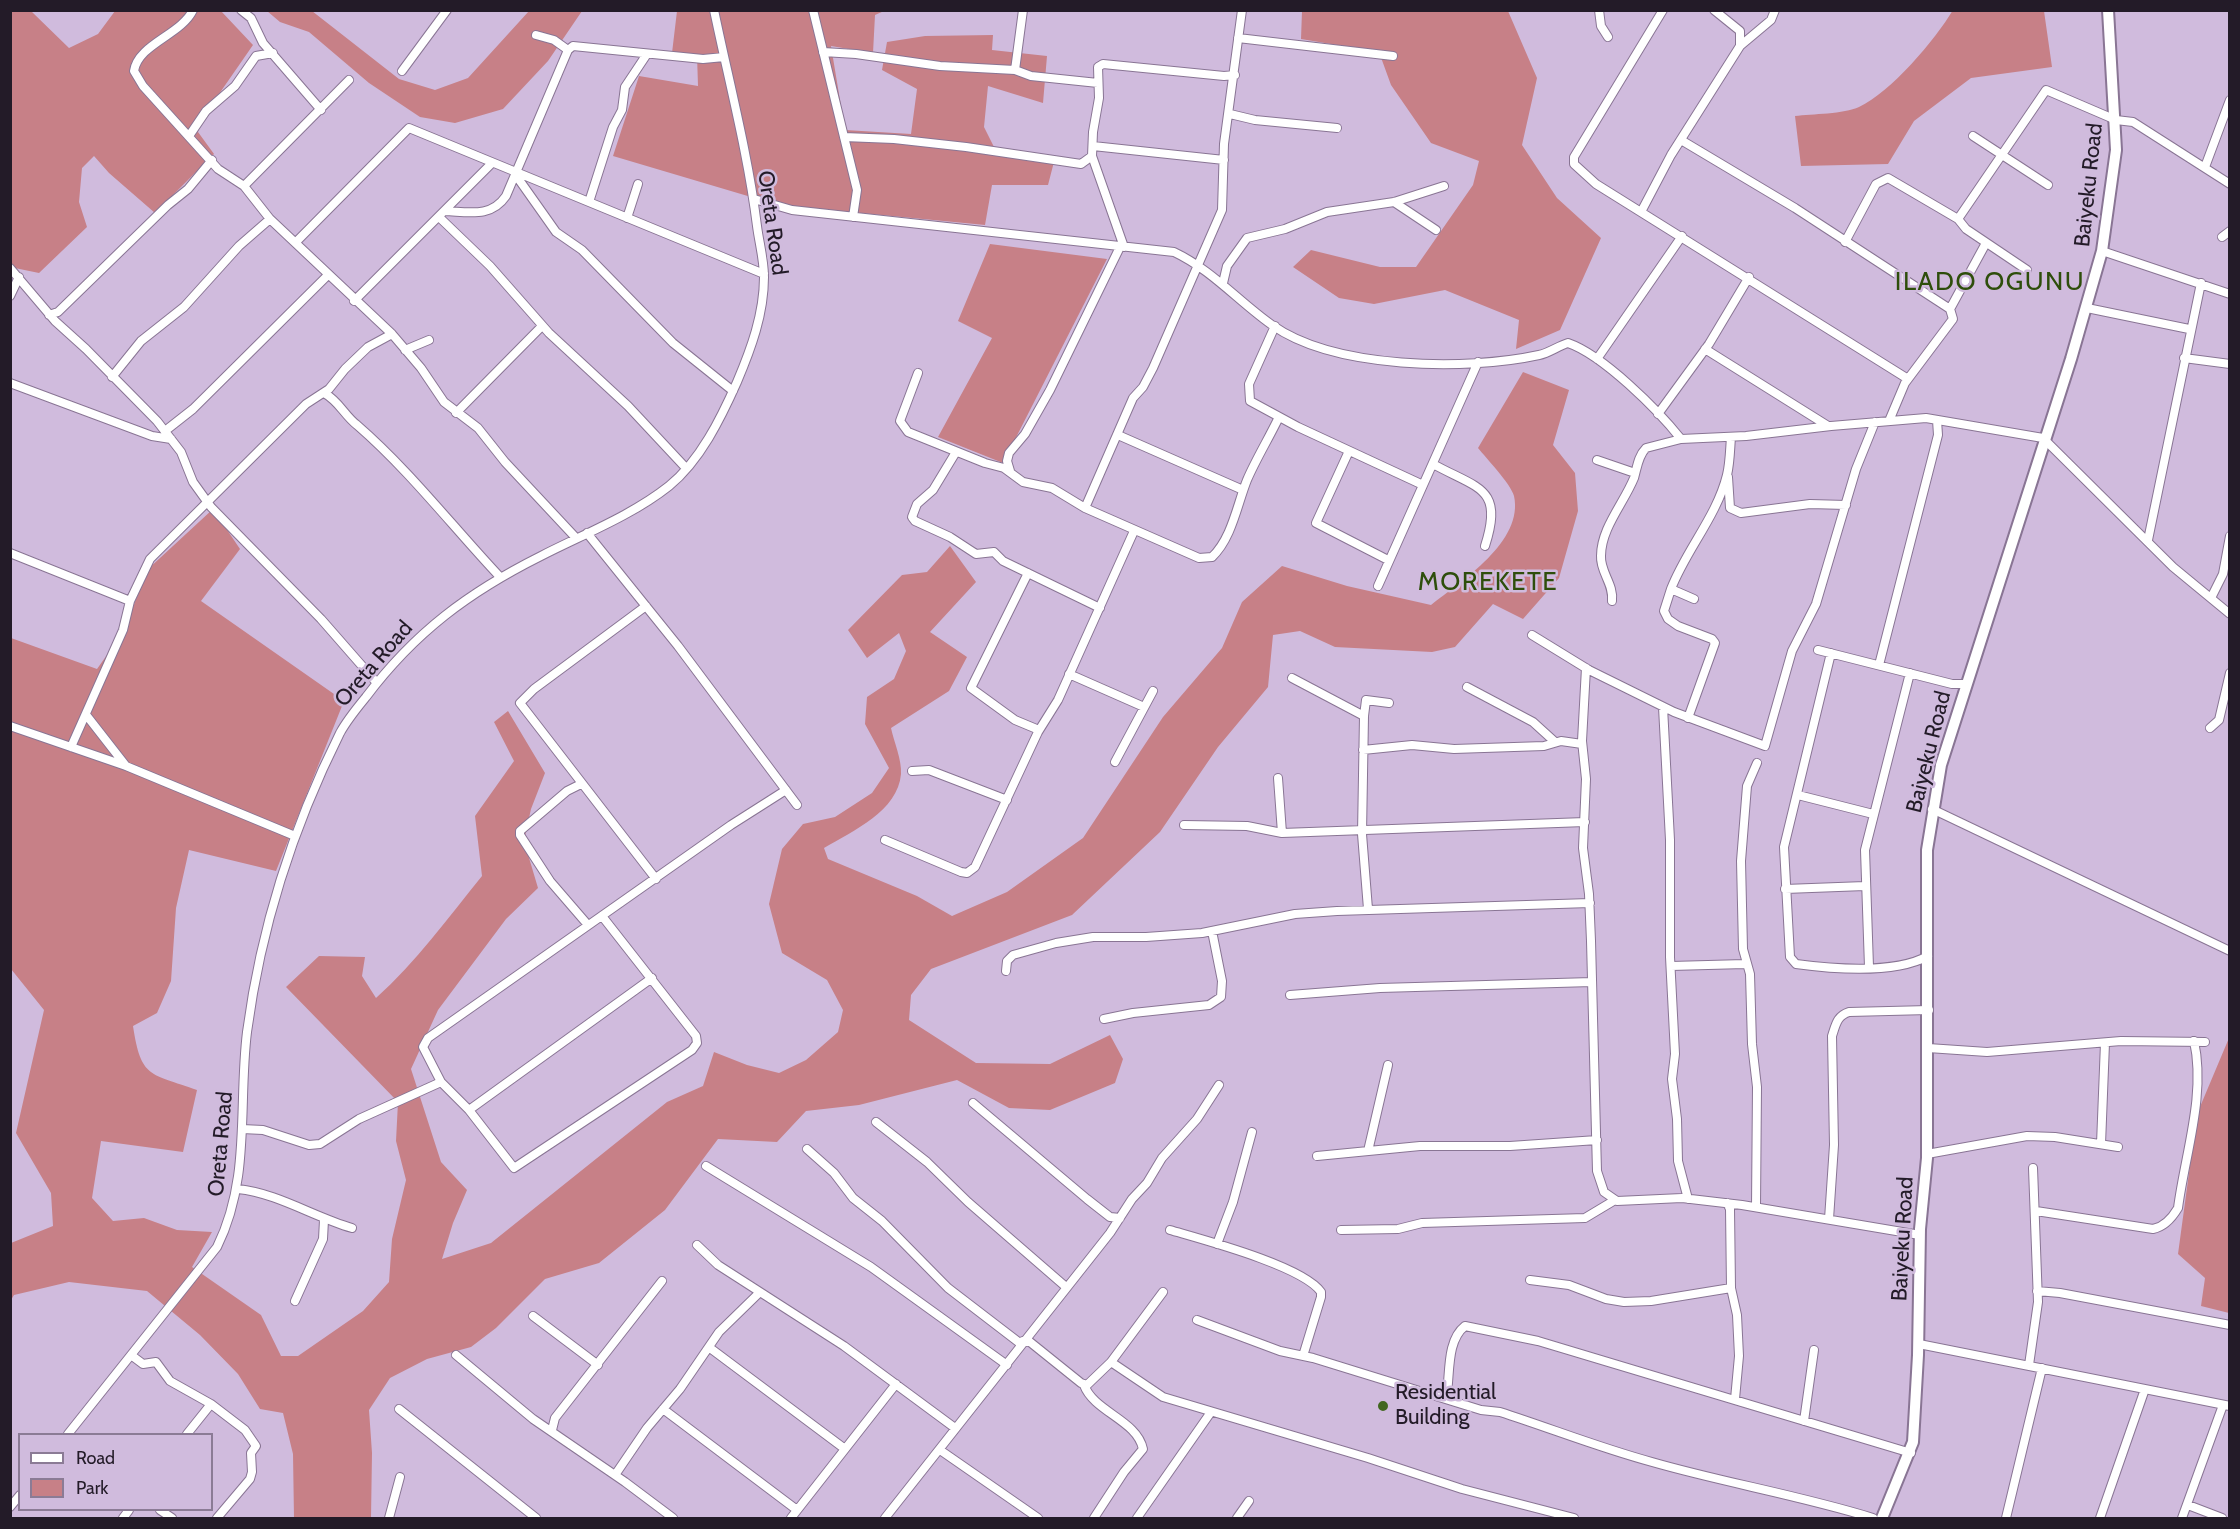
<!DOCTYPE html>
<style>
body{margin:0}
#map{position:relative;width:2240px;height:1529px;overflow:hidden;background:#d0bbdd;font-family:Cabin,sans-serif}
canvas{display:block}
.frame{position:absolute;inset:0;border:12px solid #231b28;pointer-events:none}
.legend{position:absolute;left:18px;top:1433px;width:195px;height:78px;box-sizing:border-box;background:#d0bbdd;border:2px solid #8b7b95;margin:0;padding:8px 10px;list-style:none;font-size:18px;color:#231b28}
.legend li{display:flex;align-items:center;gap:12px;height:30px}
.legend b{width:30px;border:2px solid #8b7b95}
</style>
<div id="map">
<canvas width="2240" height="1529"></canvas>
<div class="frame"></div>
<ul class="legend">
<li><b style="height:8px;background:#fff"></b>Road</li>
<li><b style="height:16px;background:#c78087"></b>Park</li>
</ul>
</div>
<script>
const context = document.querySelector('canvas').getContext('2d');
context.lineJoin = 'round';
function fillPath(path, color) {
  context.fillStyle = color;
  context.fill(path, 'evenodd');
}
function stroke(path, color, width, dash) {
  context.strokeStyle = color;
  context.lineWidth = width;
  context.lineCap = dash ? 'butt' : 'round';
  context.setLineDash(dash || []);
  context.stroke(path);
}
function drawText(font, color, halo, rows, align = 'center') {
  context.font = font + ' Cabin,sans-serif';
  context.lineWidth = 5;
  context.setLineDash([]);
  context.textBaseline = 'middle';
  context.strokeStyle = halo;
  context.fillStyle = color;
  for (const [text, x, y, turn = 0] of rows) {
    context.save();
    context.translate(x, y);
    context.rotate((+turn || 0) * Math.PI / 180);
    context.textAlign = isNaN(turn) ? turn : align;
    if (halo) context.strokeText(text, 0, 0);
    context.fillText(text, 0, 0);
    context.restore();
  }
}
fillPath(new Path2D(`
 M1953 10 2044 11 2052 67 1971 78 1914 121 1888 164 1801 166 1795 116C1812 114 1844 114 1859 107 1891 92 1935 40 1953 10Z
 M11 11H31L69 48 98 34 115 11H221L253 45 201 120 198 132 214 154 155 213 109 173 94 156 82 168 79 202 87 227 39 273 10 267Z
 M267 11H312L399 79 435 90 468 78 529 11H582L548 61 503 109 455 123 420 117 369 83 309 32 280 22Z
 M677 11H884L875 15 873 53 831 46 845 130 911 134 917 89 882 70 887 42 925 36 993 35 992 50 1047 56 1043 103 988 86 984 127 994 147 1055 158 1048 185H992L985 225 778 205 613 156 639 76 698 86 697 55 672 53Z
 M1302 11H1508L1537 78 1522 145 1557 198 1601 238 1560 330 1516 349 1519 320 1445 290 1374 304 1339 298 1293 267 1311 250 1380 267H1416L1473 185 1479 161 1431 143 1391 85 1379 52 1301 39Z
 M990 244 1107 259 1003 463 938 437 992 338 958 321Z
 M1523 372 1569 390 1553 445 1575 473 1578 511 1559 578 1523 619 1493 604 1455 647 1432 652 1335 647 1300 631 1273 635 1268 687 1218 747 1160 832 1072 915 931 969 911 995 909 1020 976 1063 1050 1064 1110 1035 1123 1059 1115 1083 1050 1110 1009 1108 957 1080 859 1105 806 1111 777 1142 718 1139 665 1210 599 1263 545 1279 496 1328 471 1347 427 1359 390 1378 369 1410 372 1453 371 1518H294L293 1454 283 1413 260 1409 238 1374 200 1335 147 1291 69 1282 14 1295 11 1300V1243L53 1226 51 1193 16 1133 44 1010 11 969V638L97 669 124 631 147 570 213 509 240 549 201 601 344 701 276 871 189 850 176 908 171 981 157 1013 133 1026C141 1079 150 1073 197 1090L183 1152 101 1141 92 1198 113 1221 144 1218 177 1230 212 1232 192 1267 261 1315 281 1356H298L363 1311 389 1282 392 1239 406 1180 396 1141 398 1102 286 987 319 956 365 957 362 976 376 998C416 962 448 918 482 876L475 816 514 761 494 722 508 711 545 773 531 809 524 841 538 888 506 919 438 1010 411 1069 441 1162 467 1190 453 1223 442 1259 491 1243 667 1102 703 1086 714 1052 747 1065 779 1073 806 1060 838 1032 843 1010 827 980 782 953 769 904 782 849 803 824 835 817 872 793 889 768 865 724 867 697 894 679 906 651 899 633 867 658 848 630 902 575 927 572 950 546 976 582 930 632 967 657 949 691 891 728C894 742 902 760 901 774 898 811 853 831 824 848L828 859 917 896 952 916 1007 892 1083 838 1163 717 1222 648 1242 602 1282 566 1347 586 1431 605C1462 581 1524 541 1514 496 1511 484 1486 458 1478 448Z
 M2229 1038V1313L2201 1306 2205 1278 2178 1254 2197 1114Z`), '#c78087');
const minor = new Path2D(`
 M193 10C181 35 138 44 134 71L143 86 218 169 244 186 270 219 392 334 421 368 444 402 478 428 505 462 576 538
 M241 10 251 18 263 43 321 110
 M813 10 857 190 853 217
 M1023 10 1015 70 1031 76 1098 83
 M1599 10 1601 26 1608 37
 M1663 10 1574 157V164L1596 184 1908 379
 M536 35 554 40 568 50
 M1238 38 1393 56
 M1740 46 1771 20 1775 10
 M823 52 856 54 940 66 1015 70
 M402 71 447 10
 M1230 114 1255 120 1337 128
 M189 136 206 111 235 86 256 56 273 53
 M1973 136 2048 185
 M844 137 894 139 966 147 1081 164 1092 156
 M1681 140 1795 208 1950 309 1953 319 1905 383 1889 421
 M1093 146 1224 160
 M2205 167 2230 100
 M515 174 556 232 582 250 673 343 733 391
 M244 186 349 80
 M754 199 792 210 1174 252C1212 270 1238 301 1272 325 1334 369 1466 371 1539 355 1549 353 1558 346 1568 343 1603 355 1658 410 1681 439L1746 436 1831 426 1926 418 2043 438 2173 567 2230 614
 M589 202 613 127 622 110 625 87 647 54
 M1394 202 1436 230
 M445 211C469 212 491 218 506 196L568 50 573 46 703 59 724 57
 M1641 212 1671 155 1740 46V31L1714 10
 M439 217 490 266 549 333 628 406 685 467
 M627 218 638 184
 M1958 219 2046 90 2116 120 2133 122 2230 184
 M2222 237 2230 231
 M297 241 409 128 764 274
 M1845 242 1876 184 1888 178 1958 219 1966 229 2027 270
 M1124 247 1092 156 1093 132 1099 98 1098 67 1103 64 1224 76 1235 75
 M2102 251 2230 294
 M10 268 55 321 86 349 157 421 181 452 193 482 211 507 321 619 377 683
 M1223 283 1227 266 1247 238 1285 229 1327 212 1394 202 1444 186
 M10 296 19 277
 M354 301 491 164
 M2087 308 2189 329
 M1950 309 1986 243
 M49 315 58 312 168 205 188 189 212 160
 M1275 326 1249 384 1250 401 1298 427 1423 485
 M1705 349 1828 426
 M405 350 429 340
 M2184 358 2230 364
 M1597 359 1682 236
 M918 373 900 421 908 432 985 463 1004 468 1023 482 1052 488 1085 508 1199 558 1212 557C1232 538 1237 505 1247 480 1256 459 1269 438 1279 417
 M112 377 141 341 184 307 239 246 270 219
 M10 383 152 436 171 439
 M324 393C339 401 344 415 357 425 410 471 452 526 500 577
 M456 413 542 326
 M1658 414 1709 344 1749 277
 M165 431 193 409 328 275
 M1118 435 1243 490
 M1349 451 1316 523 1388 560
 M956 452 933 490 917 504 912 517 915 521 950 537 976 554 994 552 1003 561 1100 608
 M1597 460 1635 473
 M1433 464C1478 489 1504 487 1485 546
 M1010 471 1007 461 1009 453 1025 434 1050 390 1120 247
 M1728 477 1730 508 1741 513 1810 504 1846 505
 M1085 508 1133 398 1143 387 1153 368 1222 210 1224 144 1242 10
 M587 533 678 646 797 805
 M2148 540 2201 283
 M10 553 130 601
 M1028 573 971 688 1015 720 1039 730
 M1378 586 1478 362
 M1671 589 1664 611 1668 619 1678 626 1712 639 1715 643 1688 718
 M2211 598 2223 574 2230 536
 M1694 599 1671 589C1686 550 1717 516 1727 475 1730 463 1730 449 1731 437
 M1612 601C1614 584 1600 572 1601 556 1601 528 1624 503 1634 478 1637 468 1638 456 1646 448L1681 439
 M646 606 534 689 520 703 656 879
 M1532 635 1589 670 1674 712 1765 746 1792 651 1816 604 1856 469 1875 422
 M1818 650 1952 684H1967
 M1831 653 1784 847 1790 957 1796 964C1833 969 1895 974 1928 956
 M1879 665 1938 435 1937 420
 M1586 668 1582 741 1586 779 1583 848 1589 894 1591 941 1597 1171 1604 1192 1617 1201 1682 1198 1742 1205 1920 1235
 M1069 674 1144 707
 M1292 678 1364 716
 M1467 687 1533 722 1555 742
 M1663 707 1670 840V957L1675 1054 1672 1079 1677 1119 1678 1161 1688 1199
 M87 716 126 766
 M10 726 126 766 295 836
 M2210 728 2219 720 2230 673
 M71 747 123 630 130 601 150 559 306 404 329 389 345 369 368 347 392 334
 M1363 750 1412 745 1454 749 1544 746 1561 741 1582 744
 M1115 762 1153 691
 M912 771 929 770 1007 800
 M1278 778 1282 833
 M581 784 567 791 520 831V835L550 881 588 925
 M1798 795 1873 814
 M1932 809 2230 951
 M1184 825 1247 826 1282 833 1585 822
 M885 840 961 872 967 873 975 867 1038 732 1058 700 1134 531
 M1785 889 1865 886
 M1368 909 1362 834 1364 716 1366 700 1389 703
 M602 916 696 1036 697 1043 692 1050 514 1168 469 1110 441 1082 423 1047 428 1038 731 825 786 790
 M1671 966 1745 964
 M1869 967 1865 850 1910 673
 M1006 971 1007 961 1013 955 1056 943 1093 937H1146L1202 933 1295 914 1337 911 1590 903
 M1290 995 1380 988 1592 982
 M1104 1019 1133 1013 1209 1005 1221 997 1222 981 1212 931
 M1928 1048 1987 1052 2121 1041 2205 1042
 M973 1103 1087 1199 1110 1217 1120 1218
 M469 1110 652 978
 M876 1122 927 1162 968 1202 1066 1287
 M242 1129 263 1130 309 1145 320 1144 359 1119 441 1082
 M2101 1144 2105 1043
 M807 1149 834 1173 853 1198 882 1221 948 1288 1021 1344
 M1368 1151 1388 1065
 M1927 1154 2027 1136 2055 1137 2118 1147
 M1317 1156 1420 1146H1510L1597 1140
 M706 1166 871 1267 1007 1365
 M238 1189C277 1193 314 1217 352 1228
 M1727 1203 1730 1209 1731 1288 1737 1315 1739 1356 1735 1399
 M1756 1207 1757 1087 1752 1044 1750 974 1743 949 1741 861 1747 786 1757 763
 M2036 1211 2153 1229C2164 1227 2172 1218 2178 1208 2185 1154 2206 1095 2194 1041
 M1829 1219 1834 1145 1832 1036C1836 1024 1837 1016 1849 1012L1929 1010
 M1170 1230C1204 1240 1303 1266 1321 1292V1297L1303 1356
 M1341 1230 1398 1229 1422 1223 1585 1218 1615 1200
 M1217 1244 1233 1202 1252 1132
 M697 1245 718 1265 844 1346 955 1428
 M1530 1280 1569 1285 1606 1299 1624 1302 1651 1301 1731 1288
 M2037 1291 2060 1293 2230 1325
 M295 1301 323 1239 324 1220
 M533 1316 598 1365
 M1197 1320 1280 1351 1313 1358 1481 1410 1500 1412C1550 1428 1600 1448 1652 1462 1725 1483 1799 1495 1873 1518
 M1023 1341 1030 1342 1081 1383 1087 1385 1111 1362 1163 1292
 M1919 1344 2230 1406
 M710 1348 845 1449
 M131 1355 143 1364 156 1362 170 1381 211 1404 245 1430 256 1446 251 1453 252 1472 250 1479 217 1518
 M456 1355 533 1419 625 1482 673 1518
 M1111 1362 1163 1397 1368 1458 1462 1489 1574 1518
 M2029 1365 2038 1302 2033 1168
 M1084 1385C1094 1412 1137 1420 1143 1449L1124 1472 1094 1518
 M1454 1401 1447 1393C1450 1371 1447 1340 1465 1326L1538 1341 1911 1453
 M399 1409 536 1518
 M663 1409 797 1510
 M1804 1421 1814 1350
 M552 1430 555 1418 662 1281
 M68 1434 217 1247C251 1179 238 1105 247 1032 261 927 293 827 340 733 347 720 357 708 366 697 415 632 469 592 541 556 584 534 631 516 669 486 700 461 721 418 737 382 751 349 764 314 764 277 764 260 759 242 757 226 748 154 729 82 714 10
 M187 1434 211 1404
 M940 1450 1038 1518
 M615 1475 647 1428 680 1389 719 1332 759 1293
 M2188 1505 2222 1518
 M10 1507 20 1495
 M160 1510 172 1518
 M123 1518 129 1510
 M389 1518 400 1477
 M791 1518 896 1384
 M885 1518 1110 1233 1132 1199 1147 1183 1162 1158 1197 1119 1219 1085
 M1137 1518 1211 1412
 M1237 1518 1249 1501
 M2006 1518 2042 1368
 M2100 1518 2145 1389
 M2182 1518 2223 1405`);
const major = new Path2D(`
 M1882 1518 1913 1442 1918 1355 1920 1229 1927 1158V850L1941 765 2071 359 2102 251 2116 150 2108 10`);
stroke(minor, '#897594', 10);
stroke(major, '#897594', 14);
stroke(minor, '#fff', 8);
stroke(major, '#fff', 10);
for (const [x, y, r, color] of [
 [1383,1406,6,"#41661f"]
]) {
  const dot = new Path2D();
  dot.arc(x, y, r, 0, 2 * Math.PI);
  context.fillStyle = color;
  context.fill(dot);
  stroke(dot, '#d0bbdd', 2);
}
drawText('22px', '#231b28', '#d0bbdd', [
 ["Baiyeku Road",2089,185,-84],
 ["Oreta Road",772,223,82],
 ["Oreta Road",374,664,-49],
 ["Baiyeku Road",1929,752,-76],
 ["Oreta Road",221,1144,-85],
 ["Baiyeku Road",1903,1239,-87]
]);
drawText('22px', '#231b28', '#d0bbdd', [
 ["Residential",1395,1393],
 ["Building",1395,1418]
], 'left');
context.letterSpacing = '1.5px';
drawText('26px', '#2e4e0b', '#d0bbdd', [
 ["ILADO OGUNU",1990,282],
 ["MOREKETE",1488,582]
]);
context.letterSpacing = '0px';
</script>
